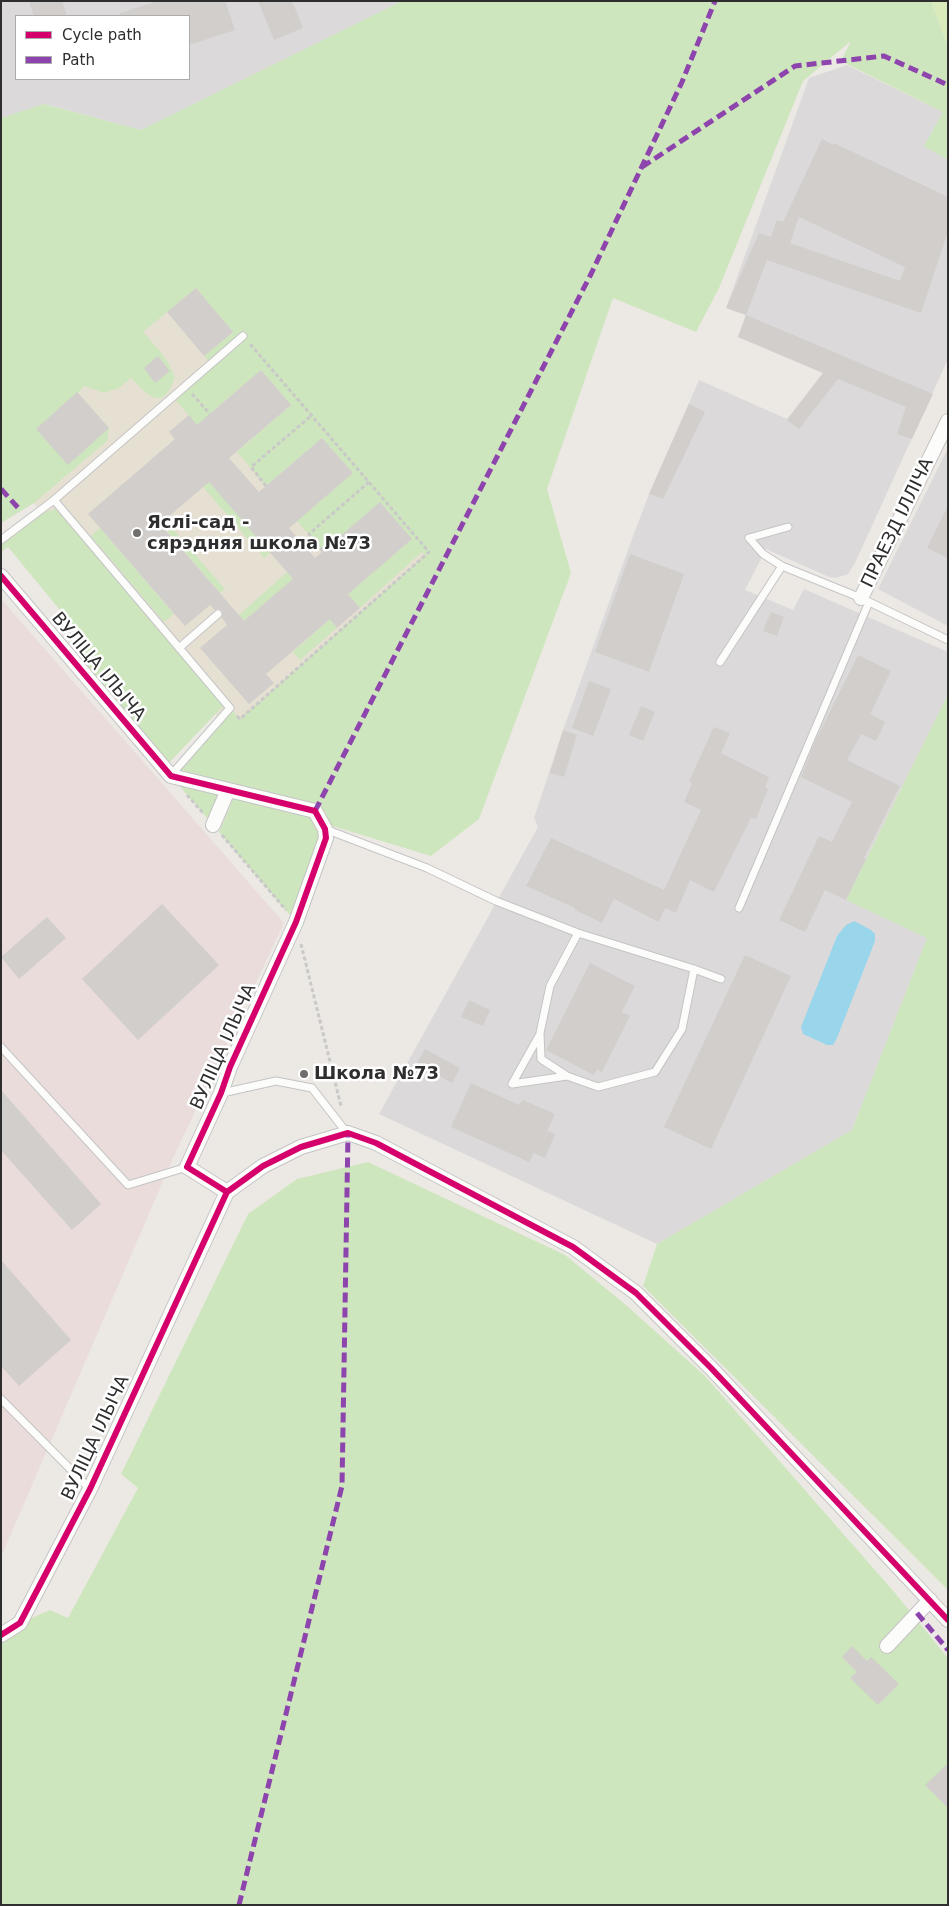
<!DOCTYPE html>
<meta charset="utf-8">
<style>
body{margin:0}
#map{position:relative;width:949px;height:1906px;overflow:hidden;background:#ece8e4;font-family:"DejaVu Sans",sans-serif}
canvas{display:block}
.frame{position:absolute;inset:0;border:2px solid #2e2e2e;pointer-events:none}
.legend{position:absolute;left:15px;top:15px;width:175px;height:65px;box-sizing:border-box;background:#fff;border:1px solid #ababab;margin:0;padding:6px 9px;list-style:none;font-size:15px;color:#2e2e2e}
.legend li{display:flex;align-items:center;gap:10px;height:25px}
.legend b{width:25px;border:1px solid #ababab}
</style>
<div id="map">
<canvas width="949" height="1906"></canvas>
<div class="frame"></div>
<ul class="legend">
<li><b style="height:6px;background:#d6006c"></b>Cycle path</li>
<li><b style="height:6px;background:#8e44ad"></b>Path</li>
</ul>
</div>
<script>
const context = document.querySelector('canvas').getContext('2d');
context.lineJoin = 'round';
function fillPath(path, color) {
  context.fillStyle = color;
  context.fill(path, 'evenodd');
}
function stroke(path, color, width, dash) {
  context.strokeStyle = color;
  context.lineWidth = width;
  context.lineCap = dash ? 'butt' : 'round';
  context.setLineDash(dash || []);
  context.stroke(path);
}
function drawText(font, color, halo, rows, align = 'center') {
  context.font = font + ' "DejaVu Sans",sans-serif';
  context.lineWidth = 5;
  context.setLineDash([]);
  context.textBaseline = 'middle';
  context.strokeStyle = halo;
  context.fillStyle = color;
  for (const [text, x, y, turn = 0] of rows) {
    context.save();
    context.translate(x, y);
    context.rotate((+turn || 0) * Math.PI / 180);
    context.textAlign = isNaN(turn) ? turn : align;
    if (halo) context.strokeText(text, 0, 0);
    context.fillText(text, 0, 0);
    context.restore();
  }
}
fillPath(new Path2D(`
 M1 1H402L141 130 45 104 1 118ZM16 16H189V79H16Z
 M847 65 943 112 924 146 948 160V359L855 563 848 574 836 578 829 577 766 549 745 590 793 610 804 589 948 652V694L847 899 927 938 852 1130 657 1244 379 1114 538 827 534 818 563 730 629 547 649 494 699 380 787 419 823 373 738 337 746 315 726 308 809 78Z
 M948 448V626L878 589Z`), '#dcd9db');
fillPath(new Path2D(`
 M197 258 447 547 237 740 34 503 1 425Z`), '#e6e0d3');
fillPath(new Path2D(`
 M1 599 284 923 173 1158 1 1557Z`), '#e9dcdb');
fillPath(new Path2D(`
 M402 1H931L948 46V160L924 146 943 112 841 61 851 41 803 81 719 288 696 332 613 298 547 489 571 573 479 819 431 856 329 825 317 807 176 769 230 708 240 719 425 555 422 552 360 608 348 594 412 539 380 502 323 551 297 521 353 473 322 438 266 486 237 452 291 405 261 370 197 425 173 397 211 363 204 356 233 332 196 288 143 332C156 346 168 359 175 377 163 412 150 398 131 378L119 388 104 393 84 386 78 393 109 428 107 441 34 503 1 523V118L44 104 141 130Z
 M209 481 271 552 264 558 203 487Z
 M59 506 226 703 164 768 67 654 83 638 8 547 1 552V540L41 509 52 511Z
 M165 520 225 589 220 593 161 524Z
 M100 528 174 614 164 622 91 536Z
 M287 572 293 579 244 621 239 615Z
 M330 619 337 628 300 660 293 652Z
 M948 694V1590L643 1286 657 1244 852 1130 927 938 846 900Z
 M171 776 219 792 213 825Z
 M236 792 315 811 325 829 296 922 219 832Z
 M368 1162 565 1255 626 1305 705 1376 895 1593 948 1658V1905H1V1635L20 1623 50 1610 68 1618 138 1488 121 1474 248 1214 297 1179Z`), '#cee6be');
fillPath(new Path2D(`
 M931 1H948V46Z`), '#d9eabb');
fillPath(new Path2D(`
 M854 921 871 930 875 934V941L837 1038 833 1045H827L803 1034 801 1027 837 936 846 925Z`), '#99d6ec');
fillPath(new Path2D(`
 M29 1H62L67 16H34Z
 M158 1H225L235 30 189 45V16H120V13Z
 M258 1H292L303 28 274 40Z
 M822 139 833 145 834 143 948 197V231L921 313 767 260 746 315 726 308 759 233 771 237 777 220 783 222ZM799 217 905 267 900 281 790 243Z
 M196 288 233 332 204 356 167 312Z
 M746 315 933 394 912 439 897 434 906 407 838 379 799 429 787 420 823 373 738 337Z
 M158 356 170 371 155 383 144 368Z
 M261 370 291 405 229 458 259 492 322 438 353 473 289 528 315 558 380 502 412 539 348 594 360 608 337 628 330 619 266 674 274 683 249 704 200 648 227 625 222 618V611L219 609 215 610 210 605 185 626 88 514 175 439 169 432 189 415 197 425ZM209 482 293 579 244 621 160 524Z
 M77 392 109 428 68 465 36 429Z
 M689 404 705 412 663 499 649 494Z
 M948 506V558L927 548Z
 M630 554 684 574 649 672 595 652Z
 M771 612 784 617 777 636 763 631Z
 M858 655 891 671 870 714 885 722 876 741 861 734 847 760 900 786 864 858 866 859 846 900 825 890 805 932 779 920 819 836 832 842 852 802 801 777 814 744Z
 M589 681 611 689 593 736 572 728Z
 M641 706 655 712 643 741 629 735Z
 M714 727 730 733 721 753 769 777 765 787 768 789 756 819 751 818 714 892 690 880 676 913 665 908 659 922 614 899 602 923 575 910V908L526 886 551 838 664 890 701 810 684 802 692 783 689 781Z
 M563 730 577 735 564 777 550 773Z
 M162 904 219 965 138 1040 82 979Z
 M47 917 66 938 19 979 1 957Z
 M745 955 791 976 711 1149 664 1127Z
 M590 963 635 986 622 1012 630 1016 602 1072 597 1069 594 1075 546 1050Z
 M469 1000 490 1010 483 1026 461 1017Z
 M425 1049 460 1068 452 1083 417 1063Z
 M471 1083 519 1105 523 1100 555 1114 547 1131 555 1134 545 1158 534 1153 529 1162 451 1127Z
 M1 1090 101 1204 72 1230 1 1150Z
 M1 1260 71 1340 19 1386 1 1366Z
 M852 1646 867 1661 871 1657 899 1684 878 1705 850 1678 857 1672 842 1657Z
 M948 1763V1808L925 1785Z`), '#d1cecb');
const service = new Path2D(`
 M54 500 243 336
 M1 540 54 500 230 708 171 775
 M782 566 763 554 749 538 788 527
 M179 648 218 614
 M720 662 782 566 861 598 948 640
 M325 829 427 868 496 901 578 933 694 969 721 979
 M739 908 869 602
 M578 933 550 986 540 1033 541 1059 567 1076 598 1087 655 1072 682 1029 694 969
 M540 1034 512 1084 567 1076
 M1 1047 128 1185 187 1167
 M222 1093 276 1081 312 1088 347 1133
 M1 1399 90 1489`);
const minor = new Path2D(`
 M1 576 171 776 315 811 325 829 326 838 296 922 230 1067 221 1093 187 1167 227 1192 90 1489 20 1623 1 1635
 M861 598 948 421
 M213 825 228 790
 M227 1192 263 1166 301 1147 348 1133 376 1143 573 1247 636 1293 711 1368 948 1620
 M887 1646 930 1600`);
stroke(service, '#c5c4c5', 9);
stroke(minor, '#c5c4c5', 16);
stroke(new Path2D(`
 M192 394 210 414
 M266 486 251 467 311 416
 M323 551 309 534 369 482
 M237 716 240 719 429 552 250 344
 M187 795 203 813
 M222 835 286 910
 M301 944 341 1106`), '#c9c9c8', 3, [4, 2.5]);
stroke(service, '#fcfcfb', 7);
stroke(minor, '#fcfcfb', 14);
stroke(new Path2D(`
 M642 167 795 66 884 56 948 85
 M1 489 21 511
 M315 811 591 274 682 82 715 1
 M917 1613 948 1650
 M239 1905 342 1486 348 1133`), '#8e44ad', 5, [10, 5]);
stroke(new Path2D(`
 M1 576 171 776 315 811 325 829 326 838 296 922 230 1067 221 1093 187 1167 227 1192 90 1489 20 1623 1 1635
 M227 1192 263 1166 301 1147 348 1133 376 1143 573 1247 636 1293 711 1368 948 1620`), '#d6006c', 6);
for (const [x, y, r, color] of [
 [137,533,5,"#706f6e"],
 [304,1074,5,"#706f6e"]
]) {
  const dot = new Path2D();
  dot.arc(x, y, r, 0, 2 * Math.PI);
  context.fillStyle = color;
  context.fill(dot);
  stroke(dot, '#fff', 2);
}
drawText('bold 18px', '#2e2e2e', '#fff', [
 ["Яслі-сад -",147,523],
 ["сярэдняя школа №73",147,544],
 ["Школа №73",314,1074]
], 'left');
drawText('18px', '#2e2e2e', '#fff', [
 ["ПРАЕЗД ІЛЛІЧА",898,523,-64],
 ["ВУЛІЦА ІЛЬІЧА",98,667,50],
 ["ВУЛІЦА ІЛЬІЧА",224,1047,-66],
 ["ВУЛІЦА ІЛЬІЧА",96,1438,-65]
]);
</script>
